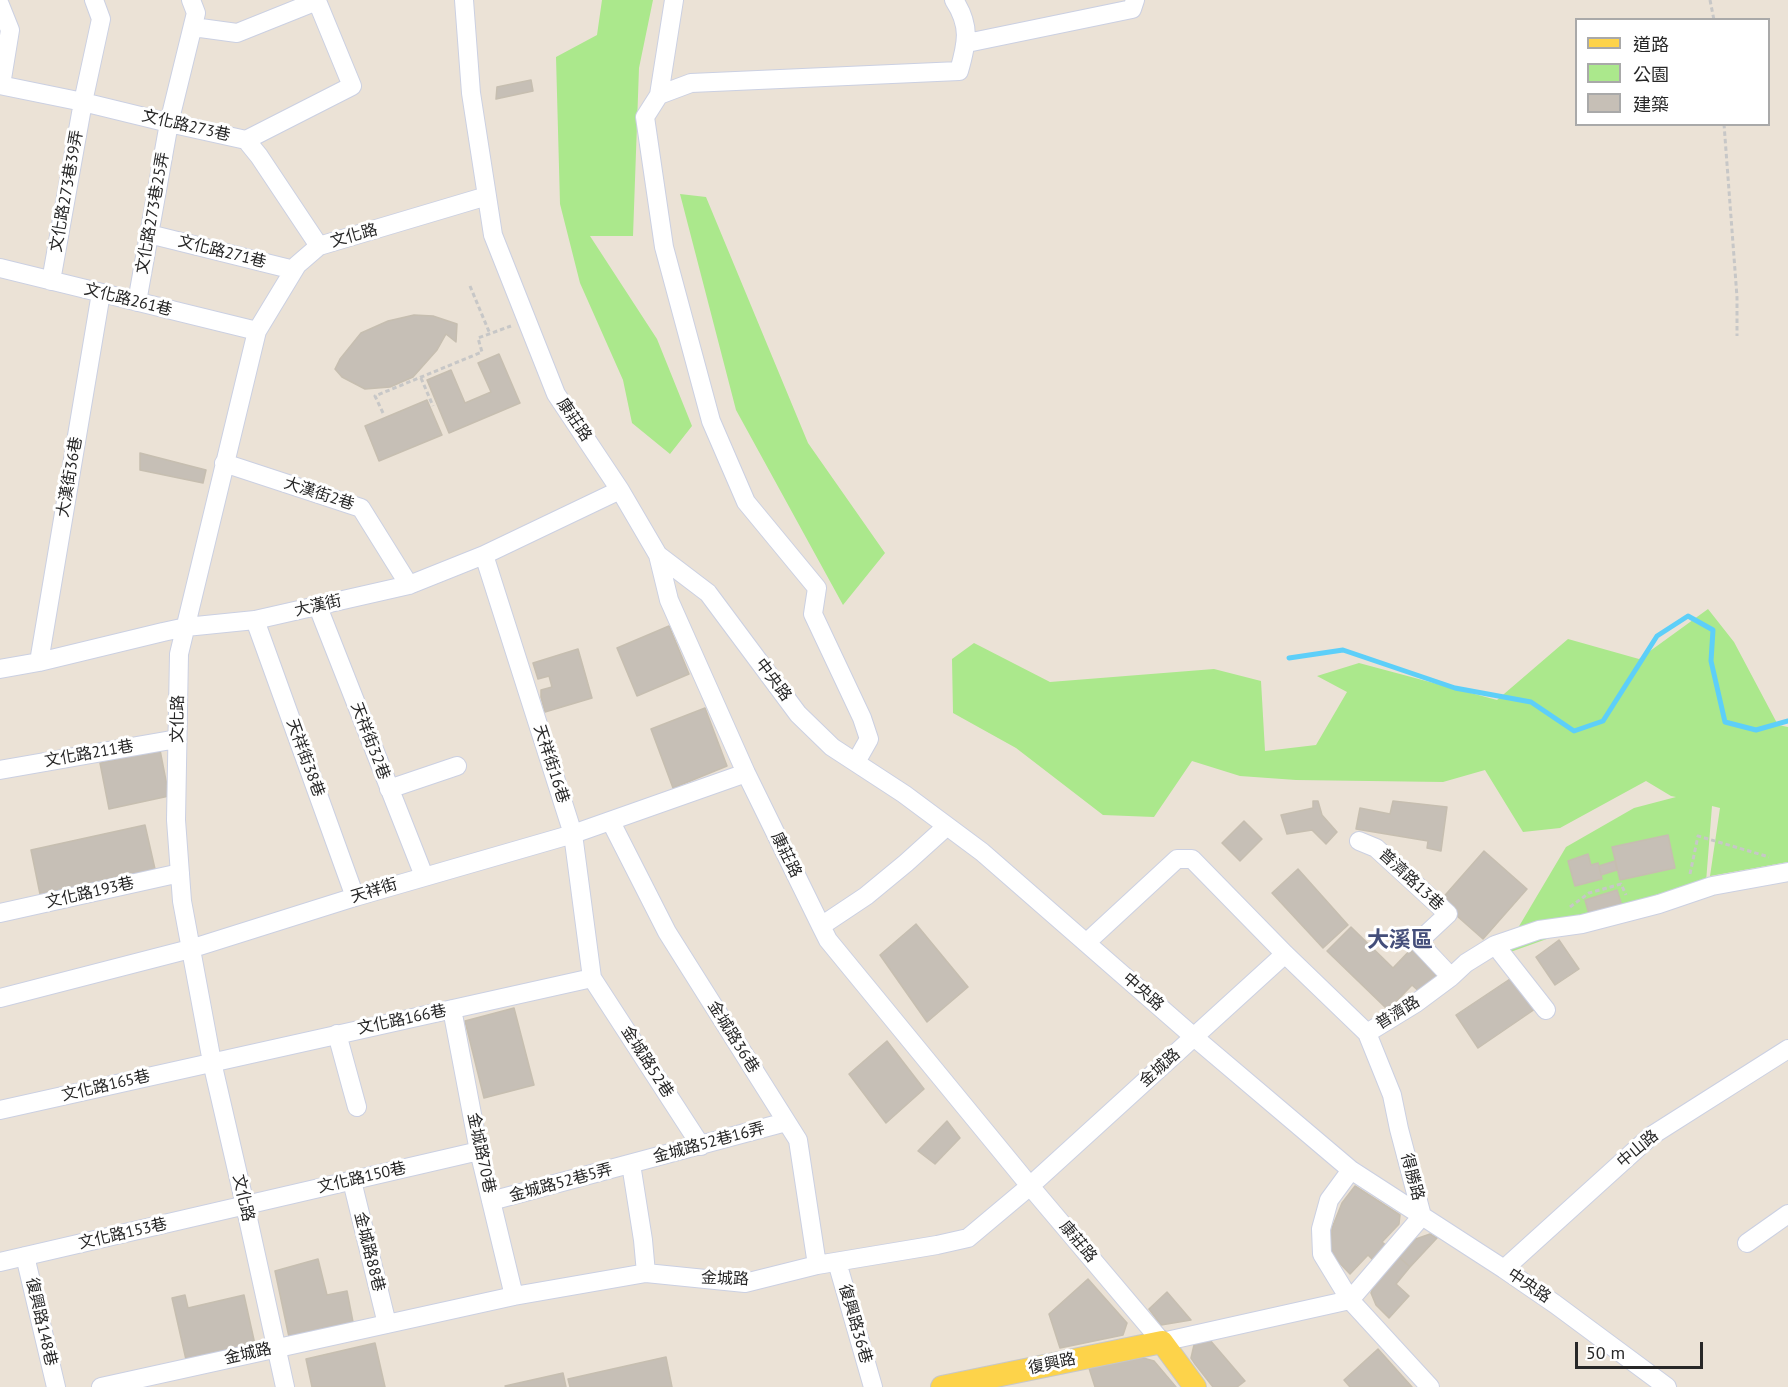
<!DOCTYPE html>
<meta charset="utf-8">
<style>
body{margin:0}
#map{position:relative;width:1788px;height:1387px;overflow:hidden;background:#ebe2d6;font-family:"PT Sans","Noto Sans TC",sans-serif}
canvas{display:block}
.legend{position:absolute;left:1575px;top:18px;width:195px;height:108px;box-sizing:border-box;background:#fff;border:2px solid #a9a9a9;margin:0;padding:8px 10px;list-style:none;font-size:18px;color:#272727}
.legend li{display:flex;align-items:center;gap:12px;height:30px}
.legend b{width:30px;border:2px solid #a9a9a9}
.scale{position:absolute;left:1575px;top:1342px;width:128px;height:27px;box-sizing:border-box;border:3px solid #272727;border-top:0;padding-left:8px;font-size:18px;line-height:21px;white-space:nowrap;color:#272727;-webkit-text-stroke:4px #fff;paint-order:stroke}
</style>
<div id="map">
<canvas width="1788" height="1387"></canvas>
<ul class="legend">
<li><b style="height:8px;background:#fdd34a"></b>道路</li>
<li><b style="height:16px;background:#abe88c"></b>公園</li>
<li><b style="height:16px;background:#c6bfb6"></b>建築</li>
</ul>
<div class="scale">50 m</div>
</div>
<script>
const context = document.querySelector('canvas').getContext('2d');
context.lineJoin = 'round';
function fillPath(path, color) {
  context.fillStyle = color;
  context.fill(path, 'evenodd');
}
function stroke(path, color, width, dash) {
  context.strokeStyle = color;
  context.lineWidth = width;
  context.lineCap = dash ? 'butt' : 'round';
  context.setLineDash(dash || []);
  context.stroke(path);
}
function drawText(font, color, halo, rows, align = 'center') {
  context.font = font + ' "PT Sans","Noto Sans TC",sans-serif';
  context.lineWidth = 6;
  context.setLineDash([]);
  context.textBaseline = 'middle';
  context.strokeStyle = halo;
  context.fillStyle = color;
  for (const [text, x, y, turn = 0] of rows) {
    context.save();
    context.translate(x, y);
    context.rotate((+turn || 0) * Math.PI / 180);
    context.textAlign = isNaN(turn) ? turn : align;
    if (halo) context.strokeText(text, 0, 0);
    context.fillText(text, 0, 0);
    context.restore();
  }
}
fillPath(new Path2D(`
 M602 0H653L639 68 633 236H590L657 339 692 426 670 454 632 423 623 380 580 283 560 204 556 57 597 35Z
 M680 194 706 197 808 443 885 553 843 605 736 410Z
 M1708 609 1734 642 1778 725 1788 727V862L1710 876 1720 808 1712 806 1706 882 1502 955 1566 847 1634 808 1676 797 1671 796 1646 781 1560 828 1523 832 1485 770 1443 782 1296 780 1240 776 1192 761 1154 817 1103 815 1016 748 953 713 952 659 974 643 1050 682 1214 669 1261 681 1265 751 1316 745 1347 692 1317 676 1359 663 1497 700 1568 639 1639 659Z`), '#abe88c');
stroke(new Path2D(`
 M1289 658 1343 650 1455 688 1531 702 1574 731 1603 721 1657 636 1688 616 1713 630 1711 661 1725 722 1756 730 1788 721`), '#5dcff9', 5);
const building = new Path2D(`
 M531 80 533 91 496 99 497 87Z
 M414 315 433 316 457 324 456 342 446 334 437 350 413 377 390 387 365 389 342 377 335 369 340 359 361 333 388 321Z
 M499 354 520 403 449 433 427 380 451 370 465 403 491 392 478 363Z
 M427 400 442 435 379 461 365 426Z
 M140 453 206 470 203 483 140 470Z
 M669 626 689 674 637 696 617 648Z
 M578 649 592 698 545 712 541 697V690L552 687 549 676 538 679 533 663Z
 M705 708 727 766 673 788 651 729Z
 M160 750 169 796 109 809 100 763Z
 M1313 801H1318L1322 815 1337 832 1326 844 1312 830 1287 834 1281 815 1313 808Z
 M1393 801 1447 807 1441 851 1427 848 1428 841 1356 829 1360 808 1390 814Z
 M1244 821 1262 839 1240 861 1222 843Z
 M145 825 155 869 40 894 31 850Z
 M1668 835 1675 868 1620 880 1612 847Z
 M1484 851 1527 889 1483 939 1440 901Z
 M1588 854 1591 865 1598 863 1602 879 1575 886 1568 861Z
 M1615 861 1617 870 1601 875 1599 866Z
 M1298 869 1348 925 1323 948 1272 893Z
 M1617 890 1623 909 1590 918 1585 900Z
 M916 924 968 987 927 1022 880 955Z
 M1351 927 1393 968 1414 946 1444 974 1423 995 1412 985 1388 1010 1327 951Z
 M1559 940 1579 969 1555 985 1536 957Z
 M1516 975 1538 1007 1478 1048 1456 1015Z
 M514 1008 534 1085 484 1098 465 1021Z
 M887 1041 924 1089 886 1123 849 1074Z
 M947 1121 960 1138 935 1164 918 1151Z
 M1355 1186 1400 1215 1399 1224 1382 1242 1387 1246 1373 1260 1368 1255 1350 1274 1331 1254 1332 1228 1342 1203Z
 M1430 1234 1437 1238 1410 1267 1398 1256 1413 1240Z
 M1398 1256 1410 1267 1396 1284 1409 1296 1389 1318 1376 1305 1371 1293 1374 1285Z
 M318 1259 327 1295 347 1291 353 1322 289 1337 275 1271Z
 M1088 1279 1127 1323 1123 1335 1060 1348 1049 1314Z
 M1167 1292 1191 1320 1161 1325 1149 1309Z
 M185 1295 188 1308 244 1295 256 1349 187 1364 172 1298Z
 M1209 1339 1245 1381 1237 1387H1213L1195 1364 1191 1358 1194 1345 1199 1341Z
 M375 1343 385 1387H312L306 1359Z
 M1378 1349 1412 1387H1350L1344 1380Z
 M1136 1356 1154 1361 1176 1387H1095L1088 1365Z
 M666 1357 672 1387H570L568 1379Z
 M563 1373 566 1387H506L505 1386Z`);
fillPath(building, '#c6bfb6');
stroke(building, '#c6beb0', 1.5);
const minor = new Path2D(`
 M464 0 471 93 493 235 556 394 620 490 658 555 669 600 746 773 821 926 828 940 1030 1186 1162 1342 1350 1300
 M674 0 659 95 645 117 664 247 711 421 746 502 817 588 813 614 862 718 869 739 856 762
 M0 5 10 30 1 85
 M193 27 237 33 317 1 352 86 246 140
 M967 43 1132 9 1135 0
 M0 85 83 102 169 123 246 140 259 156 319 246
 M659 95 691 83 959 71C967 43 971 26 954 0
 M149 234 294 270
 M0 268 257 331
 M51 281 83 102 101 19 94 0
 M137 302 169 123 196 13 191 0
 M224 463 361 508 409 585
 M484 555 573 834 592 978 701 1146
 M658 555 708 593 798 714 832 747 904 794 982 852 1194 1037 1351 1170 1504 1269 1555 1304 1667 1387
 M318 607 424 876
 M255 620 355 897
 M39 662 101 293
 M0 669 39 662 163 632 186 627 255 620 409 585 484 555 620 490
 M0 770 177 739
 M389 789 457 766
 M611 822 667 932 798 1140 817 1265
 M1359 841 1376 848 1448 914 1418 942 1451 977
 M0 913 180 873
 M821 926 866 896 906 863 947 826
 M1086 943 1177 859H1192L1285 954 1367 1033 1392 1095 1399 1129 1422 1216
 M1495 945 1546 1010
 M0 998 190 949 355 897 573 834 746 773
 M452 1009 479 1151 514 1296
 M1367 1033 1416 1003 1451 977 1466 963 1495 945 1539 930 1582 924 1659 904 1712 886 1788 872
 M337 1034 357 1107
 M0 1110 592 978
 M631 1164 643 1240 646 1273
 M1351 1170 1329 1200 1321 1229 1322 1254 1350 1300 1430 1387
 M352 1181 387 1324
 M491 1201 786 1122
 M1747 1243 1788 1214
 M25 1256 56 1387
 M0 1262 479 1151
 M837 1262 873 1387
 M1504 1269 1651 1136 1788 1049
 M1350 1300 1422 1216
 M101 1387 514 1296 646 1273 745 1283 817 1265 937 1245 968 1238 1030 1186 1285 954
 M285 1387 245 1205 212 1062 182 901 176 820 179 654 257 331 297 265 319 246 487 196`);
const major = new Path2D(`
 M942 1387 1162 1342 1195 1387`);
stroke(minor, '#cbd0e2', 20);
stroke(major, '#c7c7c7', 24);
stroke(new Path2D(`
 M1710 0 1714 20
 M1724 124 1737 297V336
 M470 286 490 334
 M421 378 433 406
 M383 413 375 396 482 352 478 338 511 326
 M1690 874 1698 836 1769 857
 M1570 907 1589 893 1621 884 1626 895`), '#c7c7c7', 3, [4.5, 3]);
stroke(minor, '#fff', 18);
stroke(major, '#fdd34a', 22);
drawText('16px', '#272727', '#fff', [
 ["文化路273巷",186,126,13],
 ["文化路273巷39弄",67,191,-80],
 ["文化路273巷25弄",153,213,-80],
 ["文化路",354,236,-16],
 ["文化路271巷",222,252,14],
 ["文化路261巷",128,300,14],
 ["康莊路",574,420,56],
 ["大漢街36巷",70,477,-80],
 ["大漢街2巷",319,494,18],
 ["大漢街",318,606,-13],
 ["中央路",773,680,53],
 ["文化路",178,719,-89],
 ["天祥街32巷",370,741,69],
 ["文化路211巷",89,754,-10],
 ["天祥街38巷",305,758,70],
 ["天祥街16巷",551,764,72],
 ["康莊路",786,855,64],
 ["普濟路13巷",1411,880,43],
 ["天祥街",374,891,-17],
 ["文化路193巷",90,893,-13],
 ["中央路",1143,992,41],
 ["普濟路",1398,1013,-32],
 ["文化路166巷",402,1020,-12],
 ["金城路36巷",733,1037,58],
 ["金城路52巷",647,1062,57],
 ["金城路",1160,1068,-42],
 ["文化路165巷",106,1086,-13],
 ["金城路52巷16弄",709,1143,-15],
 ["中山路",1638,1149,-40],
 ["金城路70巷",481,1153,78],
 ["得勝路",1412,1177,75],
 ["文化路150巷",362,1178,-13],
 ["金城路52巷5弄",561,1183,-15],
 ["文化路",243,1198,77],
 ["文化路153巷",123,1234,-13],
 ["康莊路",1078,1242,50],
 ["金城路88巷",369,1252,76],
 ["金城路",725,1279,2],
 ["中央路",1529,1286,34],
 ["復興路148巷",41,1322,77],
 ["復興路36巷",855,1324,74],
 ["金城路",248,1354,-13],
 ["復興路",1052,1364,-12]
]);
drawText('bold 22px', '#444e7a', '#fff', [
 ["大溪區",1400,941]
]);
</script>
